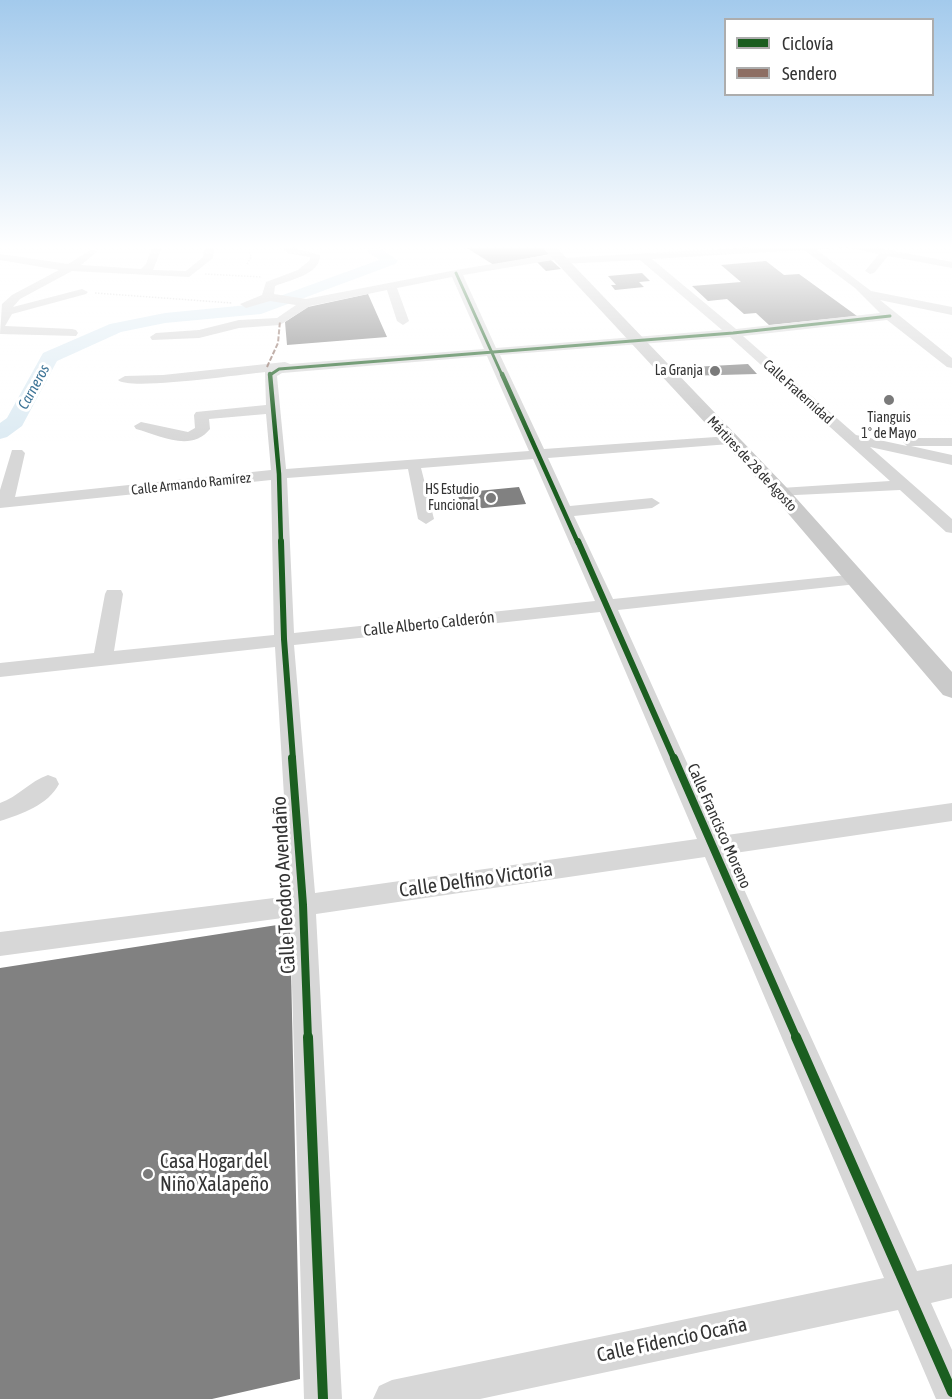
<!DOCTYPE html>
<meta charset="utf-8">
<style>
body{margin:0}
#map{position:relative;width:952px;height:1399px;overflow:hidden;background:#fff;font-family:"Asap Condensed",sans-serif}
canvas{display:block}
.legend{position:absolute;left:724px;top:18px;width:210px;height:78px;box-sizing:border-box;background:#fff;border:2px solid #adadad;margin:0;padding:8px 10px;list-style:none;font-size:18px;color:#333}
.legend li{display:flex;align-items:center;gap:12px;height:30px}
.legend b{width:30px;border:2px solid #adadad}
</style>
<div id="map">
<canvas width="952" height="1399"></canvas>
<ul class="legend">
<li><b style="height:8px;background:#1b5e20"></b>Ciclovía</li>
<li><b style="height:8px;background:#8d6e63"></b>Sendero</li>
</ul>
</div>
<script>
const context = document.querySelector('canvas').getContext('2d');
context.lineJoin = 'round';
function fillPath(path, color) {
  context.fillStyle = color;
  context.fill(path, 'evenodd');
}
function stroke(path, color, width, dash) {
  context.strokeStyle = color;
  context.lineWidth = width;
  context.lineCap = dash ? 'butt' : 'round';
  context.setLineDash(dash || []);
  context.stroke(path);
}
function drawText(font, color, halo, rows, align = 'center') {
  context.font = font + ' "Asap Condensed",sans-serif';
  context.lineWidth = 6;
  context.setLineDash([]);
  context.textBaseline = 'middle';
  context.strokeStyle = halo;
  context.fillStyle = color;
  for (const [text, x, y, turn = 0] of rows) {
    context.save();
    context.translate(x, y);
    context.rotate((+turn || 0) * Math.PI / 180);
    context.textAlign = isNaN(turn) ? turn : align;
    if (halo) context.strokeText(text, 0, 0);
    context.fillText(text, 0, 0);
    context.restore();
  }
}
fillPath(new Path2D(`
 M359 245H376L398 261 395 264 261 314 165 323 121 332 57 361 22 426 7 437 0 439V423L7 418 43 353 110 324 165 313 258 304 379 260Z`), '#ddebf3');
fillPath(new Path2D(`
 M462 245H539L550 254 494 265Z
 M551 260 561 269 546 271 536 261Z
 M766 261 784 275 799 274 857 316 769 325 756 313 744 314 727 299 708 301 692 286 741 282 721 265Z
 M642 273 650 281 639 282 644 287 615 290 611 285H616L608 276Z
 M368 294 387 337 287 345 285 322 308 307Z
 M748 364 757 374 682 376 674 368Z
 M519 487 526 504 463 510 457 493Z
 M290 923 300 1379 212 1399H0V968Z`), '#818181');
stroke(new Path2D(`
 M247 264 251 257 248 245
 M205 274 262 277
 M95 293 232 303`), '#d6d6d6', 1.5, [1.5, 1.5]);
fillPath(new Path2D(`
 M205 245H215L213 258 189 277 72 271 20 299 13 307 82 289 88 292 86 294 12 314 5 326 72 329 76 330 78 333 76 336 0 334 2 304 12 295 59 270 0 260V254L68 264 92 249 97 252 81 265 141 269 146 264 151 250 156 247 161 250 153 270 186 271 203 257Z
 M281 245H291L294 248 320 255C321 274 290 280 275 286L274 294 306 299 456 270 559 253 563 254V258L790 245H864L952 262V268L888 256 874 273 870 274 865 271 879 254 845 247 817 250 871 291 952 307V315L880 300 952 358V368L947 367 887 320 743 336 856 435 907 446 903 442 910 438H952V446H911L952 455V465L870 447 952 519V533L946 532 900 490 775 496 773 493 781 488 890 481 730 337 500 355 544 449 730 436 737 440 730 444 548 458 570 506 652 498 660 503 652 508 574 516 613 599 857 574 863 575 866 579 863 583 857 584 618 610 720 836 952 803V821L728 854 917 1271 952 1264V1298L931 1303 952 1350V1399H936L898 1310 480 1399H373L379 1386 392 1380 884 1278 705 857 316 914 342 1399H304L290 917 0 956V932L290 896 275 647 0 677V663L94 653 105 594 107 590H121L123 594 114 651 274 635 271 480 0 508V490L12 450H22L25 453 15 497 271 470 266 414 209 419 210 429C191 453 159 435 136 429L134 426 141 422 188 432 195 428 194 415 196 412 266 405 265 372C243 374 129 391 118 380L125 376 163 375 285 362 290 364 484 349 452 277 397 288 409 321 403 325 397 321 387 290 310 306 280 325 239 328 199 338 152 340 150 337 156 333 199 330 239 320 277 318 296 305 270 301 246 308 240 304 262 295 266 282 298 270 310 260V257L287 253ZM804 250 855 288 880 313 736 329 652 259ZM559 259V263L563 264 640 260 722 330 496 348 463 275ZM487 356 529 451 286 469 277 376 282 373ZM533 459 595 601 294 633 287 478 408 469 418 519 426 524 434 519 421 468ZM600 612 697 839 315 893 294 645Z
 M48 775 56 778 59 784C48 805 22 814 0 821V803C18 797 30 781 48 775Z`), '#d7d7d7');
fillPath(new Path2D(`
 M540 245H554L788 489 952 672V698L943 695 774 497Z`), '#cacaca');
stroke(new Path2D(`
 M267 367 278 343 280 321`), '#8d6e63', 2, [5, 2]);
stroke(new Path2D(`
 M456 273 502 375
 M270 375 279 369 733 333 890 316`), '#1b5e20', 3);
stroke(new Path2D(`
 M270 374 279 474 281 543
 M502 374 578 543`), '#1b5e20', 4.5);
stroke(new Path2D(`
 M281 541 284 639 293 759
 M578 541 674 759`), '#1b5e20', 6);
stroke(new Path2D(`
 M292 758 303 905 308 1039
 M674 758 797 1039`), '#1b5e20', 8);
stroke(new Path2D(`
 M308 1037 323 1399
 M796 1037 952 1392`), '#1b5e20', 10);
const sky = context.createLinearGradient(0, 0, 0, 441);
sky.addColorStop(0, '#a3caec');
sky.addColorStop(0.56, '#fff');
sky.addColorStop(1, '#ffffff00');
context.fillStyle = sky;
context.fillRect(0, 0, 952, 441);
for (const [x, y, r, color] of [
 [715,371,6,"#7a7a7a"],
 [889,400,6,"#7a7a7a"],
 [491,498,6,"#7a7a7a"],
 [148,1174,6,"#7a7a7a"]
]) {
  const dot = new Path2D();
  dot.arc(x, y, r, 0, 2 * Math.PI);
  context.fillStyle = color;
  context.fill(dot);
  stroke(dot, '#fff', 2);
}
drawText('14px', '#333', '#fff', [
 ["La Granja",703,371],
 ["Tianguis",889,418,"center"],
 ["1° de Mayo",889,434,"center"],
 ["HS Estudio",479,490],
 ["Funcional",479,506]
], 'right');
drawText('14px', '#333', '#fff', [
 ["Calle Fraternidad",798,392,42],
 ["Mártires de 28 de Agosto",752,464,47],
 ["Calle Armando Ramírez",191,484,-6]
]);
drawText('italic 15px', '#3f7597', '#fff', [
 ["Carneros",34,387,-61]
]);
drawText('16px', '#333', '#fff', [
 ["Calle Alberto Calderón",429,624,-6],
 ["Calle Francisco Moreno",719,826,66]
]);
drawText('20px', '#333', '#fff', [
 ["Calle Delfino Victoria",476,880,-8],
 ["Calle Teodoro Avendaño",284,885,-93],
 ["Calle Fidencio Ocaña",672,1340,-12]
]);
drawText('20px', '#333', '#fff', [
 ["Casa Hogar del",160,1162],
 ["Niño Xalapeño",160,1185]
], 'left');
</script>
